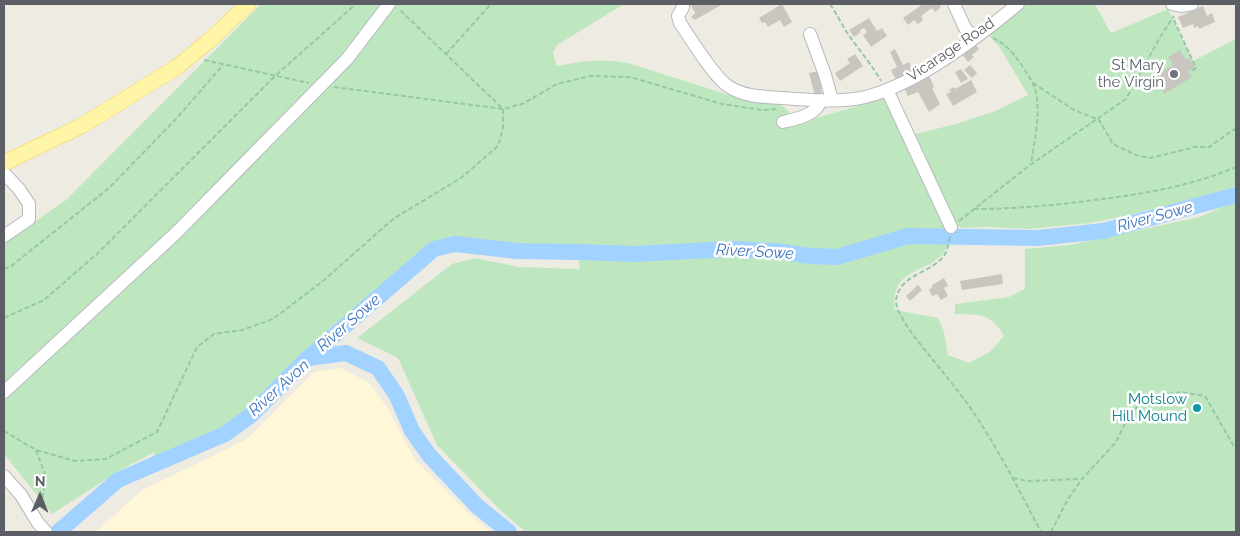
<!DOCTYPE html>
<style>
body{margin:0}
#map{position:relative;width:1240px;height:536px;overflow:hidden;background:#eeece2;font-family:Raleway,sans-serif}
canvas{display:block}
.frame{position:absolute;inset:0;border:5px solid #5b5e64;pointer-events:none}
.north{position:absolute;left:15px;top:471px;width:50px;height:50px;-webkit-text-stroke:4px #fff;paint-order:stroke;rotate:1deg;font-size:14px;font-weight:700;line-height:20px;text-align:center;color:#5b5e64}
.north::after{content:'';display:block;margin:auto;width:18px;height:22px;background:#5b5e64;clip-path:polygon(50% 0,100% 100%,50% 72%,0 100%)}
</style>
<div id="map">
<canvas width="1240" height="536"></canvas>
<div class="frame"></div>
<div class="north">N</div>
</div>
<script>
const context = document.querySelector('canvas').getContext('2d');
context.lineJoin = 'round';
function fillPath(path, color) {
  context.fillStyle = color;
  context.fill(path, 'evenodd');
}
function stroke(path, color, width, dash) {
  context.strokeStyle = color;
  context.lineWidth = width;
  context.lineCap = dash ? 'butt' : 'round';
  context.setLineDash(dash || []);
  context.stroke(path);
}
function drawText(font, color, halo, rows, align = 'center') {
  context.font = font + ' Raleway,sans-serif';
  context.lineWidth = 5;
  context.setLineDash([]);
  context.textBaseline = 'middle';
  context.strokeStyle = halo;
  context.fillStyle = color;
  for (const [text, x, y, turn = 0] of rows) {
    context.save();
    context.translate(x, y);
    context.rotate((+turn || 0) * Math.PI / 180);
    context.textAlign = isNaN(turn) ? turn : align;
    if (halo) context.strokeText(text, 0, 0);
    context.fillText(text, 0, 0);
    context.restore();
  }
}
fillPath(new Path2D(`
 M342 368 369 383 387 407 415 460 467 512 491 532H96L142 490 246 440 314 372Z`), '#fff7d7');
fillPath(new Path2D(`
 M261 4H624L557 45 553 53 557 66C582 61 603 58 628 63L729 95 775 103 784 107 789 112 790 125 887 98 951 230C950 235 949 241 947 246 935 276 889 263 895 310L938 318 944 332 948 355 969 363 991 351 1004 336C991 312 979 315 955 314V304L1009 297 1025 289V249L1070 245 1200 217 1236 201V532H526L502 512 437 445 398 358 357 338 452 264 475 258 519 267 580 269 577 252 517 251 455 244 434 249 308 358 251 415 225 434 148 467 155 452 122 469 52 514 4 454V243L66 200Z
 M1026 4H1095L1111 33 1168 9 1193 61 1236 39V186L1212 194 1125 216 1090 223 1028 229 987 227 963 228 954 225 911 135 956 124 995 111 1028 95 999 46 987 34Z`), '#bee7c0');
stroke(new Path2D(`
 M308 358 346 353 378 368 397 396 412 431 429 455 477 506 509 532
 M58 532 118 480 225 434 251 415 308 358 434 249 455 244 517 251 578 252 636 254 732 249 776 251 810 256 837 257 908 236 1038 238 1103 231 1236 195`), '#a2d2ff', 16);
fillPath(new Path2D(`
 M690 4H723L695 20 691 17 695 13Z
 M782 4 792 22 784 27 780 20 768 27 765 22 762 23 759 18Z
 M923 4H939L941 7 935 12 932 8 921 16 923 20 918 24 914 20 908 25 903 18Z
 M1203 6 1207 16 1212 13 1215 22 1199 29 1198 26 1194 28 1193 24 1183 28 1178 17Z
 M869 18 877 31 882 28 887 36 871 47 863 35 867 32 864 28 860 30 861 32 854 37 849 30Z
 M974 43 979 49 972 55 974 57 968 62 962 54Z
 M895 49 903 65 909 62 914 72 896 80 891 70 897 67 890 52Z
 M1180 50 1186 60 1189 58 1195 68 1188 72 1192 77 1164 94 1161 88 1155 91 1149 81 1173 65 1168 57Z
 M855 54 863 66 840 81 835 73 850 63 847 59Z
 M970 65 977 73 972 78 964 70Z
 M961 69 968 79 961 83 955 72Z
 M818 71 822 89H821L822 94 815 96 809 73Z
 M929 76 934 87 932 88 940 104 929 112 918 92 908 96 904 88Z
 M971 80 977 92 953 106 946 94 951 92 949 90 954 87 955 89Z
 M1002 274 1003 284 962 290 960 281Z
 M944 278 948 286 944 288 948 296 941 300 937 294 932 296 929 290 933 286 932 285Z
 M918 285 922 290 910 301 906 296Z`), '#c9c6c0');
const minor = new Path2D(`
 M954 4 965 28 974 38
 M1172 4 1181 6 1192 4
 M683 7 678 16 680 23C691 39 713 76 728 86 743 97 766 97 783 98 807 100 832 102 855 99 909 91 977 38 1018 4
 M810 34 825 75 832 100
 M887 90 951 227
 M783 122C796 119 817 115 821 100
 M4 173 19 189 29 204V219L4 236
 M4 392 176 233 347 59 389 4
 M4 476 21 495 38 523 46 532`);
const major = new Path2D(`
 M4 163 83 125 177 67 210 40 248 4`);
stroke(minor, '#b8babf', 14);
stroke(major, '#f6d053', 16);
stroke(new Path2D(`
 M830 4C836 13 841 23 846 31 857 48 871 63 881 81
 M1174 20 1196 68 1190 72
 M993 38C1006 44 1013 53 1021 64 1025 71 1030 77 1033 84 1043 104 1034 142 1031 164
 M446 54 491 4
 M204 60 309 83
 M1033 83 1074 110 1099 120 1113 144 1136 155 1150 158 1195 147H1209L1236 128
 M334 87 503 109 522 104 557 84 591 76 630 77 722 104 762 110 779 109
 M974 209C1015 209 1055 205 1095 200 1144 194 1191 186 1236 167
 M959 221 1030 165 1126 99 1159 39 1174 16
 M950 237C948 246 947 255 939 261 924 274 899 277 896 300 895 314 920 344 929 355 942 371 955 387 967 403 996 444 1018 488 1041 532
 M4 269 10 267 109 188 176 119 223 65
 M4 318 44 300 98 253 275 76 356 4
 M4 431 36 450 75 461 106 459 157 432 197 347 214 334 242 330 273 319 323 281 393 219 461 178 498 146 503 128V109L399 9
 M36 450 46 477 41 508
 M1013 478 1027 481 1080 479
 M1051 532 1068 499 1082 479 1116 442 1130 413 1142 403 1156 396 1181 392 1205 396 1236 450`), '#96c8a7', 2, [5, 2.5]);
stroke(minor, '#fff', 12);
stroke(major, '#fff5a7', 15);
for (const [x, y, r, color] of [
 [1174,74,5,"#6b7280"],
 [1197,408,5,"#0f9aa8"]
]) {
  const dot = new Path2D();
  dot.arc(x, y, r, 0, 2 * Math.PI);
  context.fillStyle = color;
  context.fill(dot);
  stroke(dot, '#fff', 2);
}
drawText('15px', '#5b5e64', '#fff', [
 ["Vicarage Road",951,50,-34]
]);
drawText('15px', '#5b616d', '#fff', [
 ["St Mary",1164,65],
 ["the Virgin",1164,82]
], 'right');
drawText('15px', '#0d838f', '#fff', [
 ["Motslow",1187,399],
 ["Hill Mound",1187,416]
], 'right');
drawText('italic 16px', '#3e76be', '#fff', [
 ["River Sowe",1155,217,-15],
 ["River Sowe",755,252,3],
 ["River Sowe",349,323,-41],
 ["River Avon",279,388,-42]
]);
</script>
